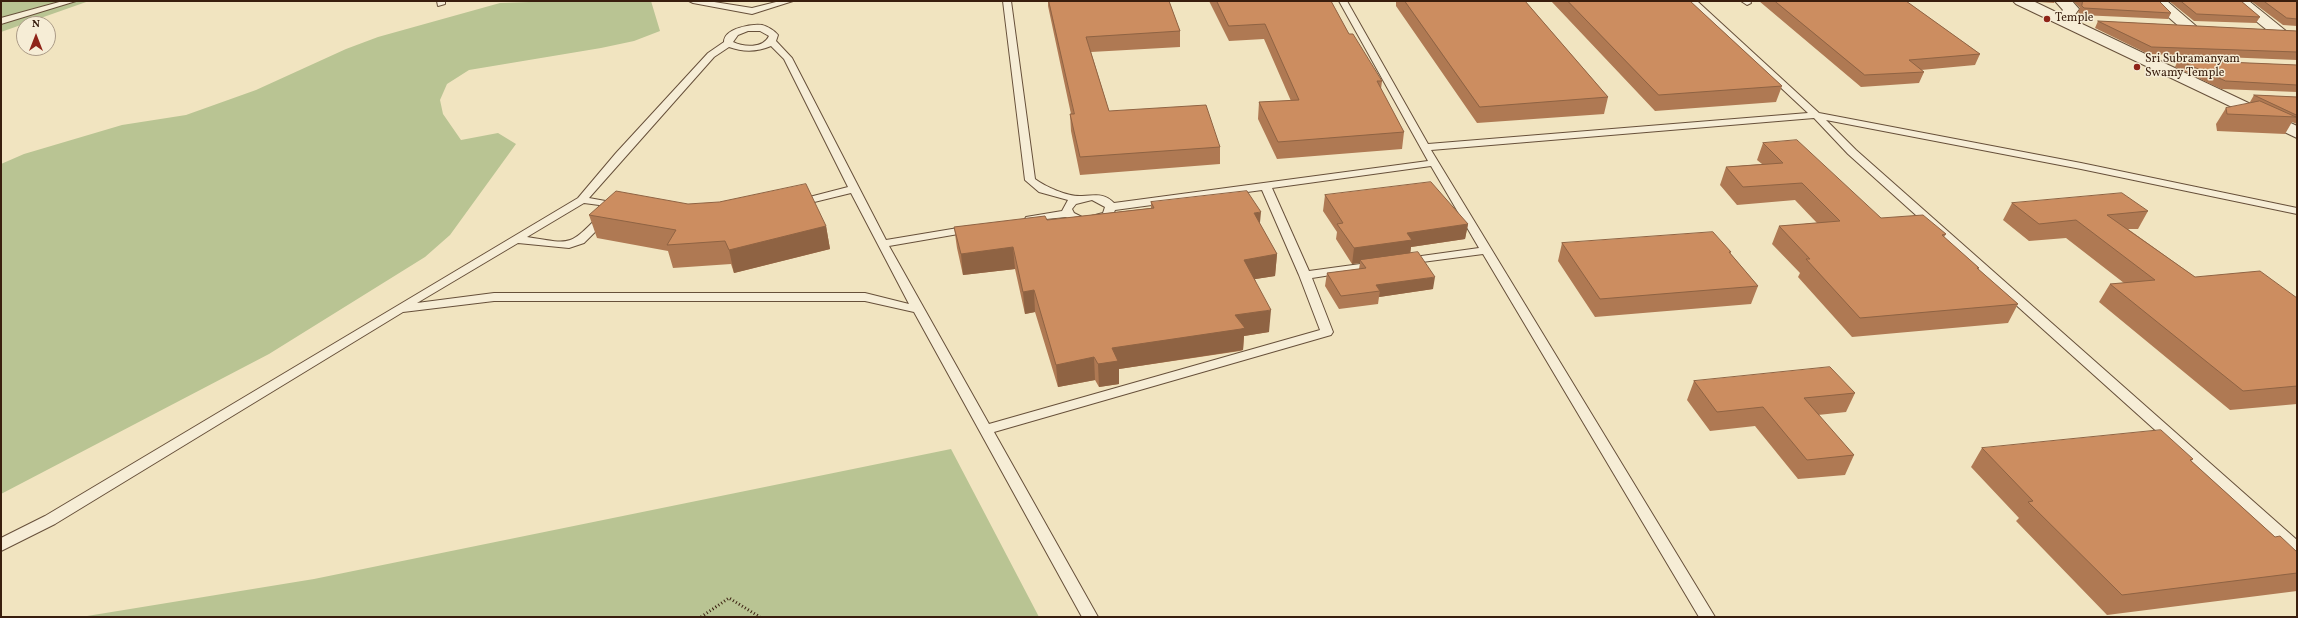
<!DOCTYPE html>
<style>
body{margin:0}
#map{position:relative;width:2298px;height:618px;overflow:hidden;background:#f1e4c0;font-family:Vollkorn,serif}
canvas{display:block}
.frame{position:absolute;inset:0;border:2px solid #391e0e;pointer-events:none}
.north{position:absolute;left:16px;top:16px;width:40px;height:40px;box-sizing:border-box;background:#f6edd6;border:1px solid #aa9a86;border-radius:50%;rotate:0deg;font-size:11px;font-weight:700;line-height:16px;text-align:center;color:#391e0e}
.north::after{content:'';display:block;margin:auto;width:14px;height:18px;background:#8f2418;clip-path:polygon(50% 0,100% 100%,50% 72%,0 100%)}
</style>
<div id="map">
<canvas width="2298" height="618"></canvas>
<div class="frame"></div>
<div class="north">N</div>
</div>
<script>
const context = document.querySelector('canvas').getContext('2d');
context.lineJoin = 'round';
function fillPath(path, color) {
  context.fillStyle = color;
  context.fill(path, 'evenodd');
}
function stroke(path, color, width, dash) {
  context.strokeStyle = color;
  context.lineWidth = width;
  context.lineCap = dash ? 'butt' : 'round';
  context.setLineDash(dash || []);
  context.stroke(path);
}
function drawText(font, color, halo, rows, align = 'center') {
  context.font = font + ' Vollkorn,serif';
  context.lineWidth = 3;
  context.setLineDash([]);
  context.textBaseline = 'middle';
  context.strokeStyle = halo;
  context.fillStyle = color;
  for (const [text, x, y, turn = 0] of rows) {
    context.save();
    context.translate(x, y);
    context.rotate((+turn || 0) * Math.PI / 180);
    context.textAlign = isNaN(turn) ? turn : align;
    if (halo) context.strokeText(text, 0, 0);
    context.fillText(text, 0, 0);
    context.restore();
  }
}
fillPath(new Path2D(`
 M1 1H89L1 32Z
 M558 1H651L660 31 634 41 601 48 469 70 447 84 440 100 443 114 461 140 498 133 516 144 450 235 425 257 269 354 1 494V164L24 154 122 125 186 115 256 90 346 49 378 37 500 3Z
 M951 449 1039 617H81L314 579Z`), '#b9c493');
const service = new Path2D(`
 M63 1H76L1 24V18Z
 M437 1H445V4L438 6Z
 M689 1H708L752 8 780 1H793L752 14 693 3Z
 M1003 1H1011L1035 179C1046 187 1068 197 1082 196 1095 196 1103 192 1114 203L1428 161 1339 1H1347L1428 144 1808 113 1688 1H1697L1819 113 2081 163 2297 208V214L2081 169 1826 120 1856 150 2297 540V555L2292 553 1848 154 1814 118 1431 150 1715 617H1699L1483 254 1407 264 1401 261 1407 258 1479 248 1431 166 1272 188 1309 271 1375 262 1381 265 1375 268 1312 278 1333 332 1331 335 994 432 1098 617H1082L914 312 865 301H494L403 312 55 524 1 551V538L45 516 578 198 616 153 708 53 724 42C724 28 752 24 762 25 767 26 775 31 778 35L776 41 792 58 886 240 970 226 976 229 970 232 889 246 989 424 1320 330 1299 275 1262 190 1115 210 1112 217 1101 222 1084 224 1075 223 1066 217 1026 221 1025 219 1026 217 1062 211 1068 200 1039 192 1025 180ZM748 31H760L769 36C763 49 743 47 733 42L738 35ZM771 46 784 59 848 187 794 201 793 203 798 206 851 193 909 304 865 293H494L417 303 518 243 569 248 584 243 608 219 609 217 608 215H600C568 247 572 244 527 237L584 203 622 208 623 206 622 204 589 198 714 57 729 47C743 52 757 52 771 46ZM1092 200 1105 207 1103 213 1084 218 1074 213 1072 209 1076 204Z
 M1741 1H1750L1751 3 1747 5Z`);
const minor = new Path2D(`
 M2013 1H2033L2060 14 2063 10 2055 1H2072L2079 9 2074 16 2080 18 2082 21 2080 23 2297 126V138L2016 4Z
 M2150 1H2167L2196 26 2194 29H2182Z
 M2231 1H2249L2286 31 2284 34H2272Z`);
stroke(service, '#67503a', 2);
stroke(minor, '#67503a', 2);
stroke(new Path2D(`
 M701 617 729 598 760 617`), '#391e0e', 3, [1, 2.5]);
fillPath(service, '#f6edd6');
fillPath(minor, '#f6edd6');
fillPath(new Path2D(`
 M1048 1H1169L1180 31V47L1091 52 1109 111 1220 147V164L1080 175 1071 131 1070 114H1071L1048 6Z
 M1209 1H1331L1349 34 1382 81 1381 89 1404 132 1402 149 1277 159 1258 119 1259 102 1291 101 1264 39 1229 41Z
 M1396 1H1525L1608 97 1604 114 1477 123 1396 6Z
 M1551 1H1690L1782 86 1776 102 1655 111Z
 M1759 1H1906L1980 54 1975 65 1921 70 1924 72 1919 83 1861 87Z
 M2037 1H2055L2054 3 2039 2Z
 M2073 1H2159L2171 13 2168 19 2081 15 2078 12 2080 8Z
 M2169 1H2241L2260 17 2256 23 2194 21Z
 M2251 1H2297V26L2283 25Z
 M2098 21 2297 31V60L2148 54 2095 28Z
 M2178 60 2297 65V92L2221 89 2175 67Z
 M2254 95 2297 97V124L2292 122 2285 134 2217 131 2216 124 2226 108 2251 103 2250 102Z
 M1763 143 1881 218 1946 234 1944 237 1979 268 1978 269 2018 304 2008 323 1852 337 1798 277 1800 273 1772 244 1779 226 1817 223 1795 200 1737 205 1720 185 1726 167 1762 164 1757 160Z
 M1325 195 1468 224 1465 239 1411 247 1410 253 1433 289 1379 297 1378 304 1339 309 1325 286 1327 273 1359 269 1360 263 1352 264 1336 239 1337 232 1323 211Z
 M1151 202 1260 224 1277 254 1275 276 1255 279 1269 332 1244 336 1243 350 1240 351 1119 369V384L1099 387 1095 380 1058 387 1035 312 1025 314 1015 269 963 275 957 248 954 227 1047 220 1151 208Z
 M2012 203 2148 211 2138 229H2128L2195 277 2297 298V404L2230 410 2099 302 2110 284 2124 283 2066 238 2029 241 2003 220Z
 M589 215 826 226 830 249 734 273 731 264 673 268 668 251 597 238Z
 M1562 243 1731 252 1730 253 1758 286 1751 304 1595 317 1558 261Z
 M1694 381 1855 393 1846 412 1818 415 1854 455 1845 475 1798 479 1755 426 1710 431 1687 400Z
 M1982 448 2193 459 2191 461 2275 537 2297 552V591L2107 615 2016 521 2019 518 1971 467Z`), '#af7953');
fillPath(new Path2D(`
 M1261 212 1259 233 1254 213Z
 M1468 224 1465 239 1411 247 1410 256 1360 260V263L1352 264 1354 248 1407 233Z
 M826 226 830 249 734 273 729 250Z
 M1013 247 1015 269 963 275 961 254Z
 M1277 254 1275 276 1243 281 1244 260Z
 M1435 277 1433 289 1379 297 1380 291 1376 285Z
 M1034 290 1035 312 1025 314 1023 292Z
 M1271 310 1269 332 1244 336 1243 350 1119 369V384L1099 387 1098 364 1112 348 1235 315Z
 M1094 357 1095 380 1058 387 1056 365Z`), '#8f6343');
const building = new Path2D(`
 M1049 1H1169L1180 31 1086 37 1109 111 1206 105 1220 147 1080 157 1070 114H1074Z
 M1217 1H1331L1349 34H1353L1382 81H1377L1404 132 1278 142 1259 102 1299 100 1265 24 1229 26Z
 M1405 1H1525L1608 97 1480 107Z
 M1568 1H1690L1782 86 1659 95Z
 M1775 1H1906L1980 54 1909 60 1924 72 1865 75Z
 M2083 1H2159L2171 13 2084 8 2082 6Z
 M2181 1H2241L2260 17 2197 14Z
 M2264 1H2297V19L2287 18Z
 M2098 21 2297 31V52L2152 47Z
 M2178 60 2297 65V85L2226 81Z
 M2254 95 2297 97V115Z
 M2260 101 2296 117 2227 114 2226 108Z
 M1797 140 1881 218 1923 215 1946 234 1942 235 1979 268H1977L2018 304 1860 318 1806 259H1810L1779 226 1840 221 1802 183 1743 187 1726 167 1783 163 1763 143Z
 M1431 182 1468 224 1407 233 1412 240 1354 248 1337 224 1343 223 1325 195Z
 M806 184 826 226 729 250 725 241 667 245 676 230 589 215 616 191 688 204 719 202Z
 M1247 191 1261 212 1254 213 1277 254 1244 260 1271 310 1235 315 1245 328 1241 329 1112 348 1118 361 1098 364 1094 357 1056 365 1034 290 1023 292 1013 247 961 254 954 227 1045 216 1047 220 1154 208 1151 202Z
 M2122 193 2148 211 2107 215 2195 277 2260 271 2297 298V386L2243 391 2110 284 2155 280 2076 220 2039 224 2012 203Z
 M1713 232 1731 252H1729L1758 286 1600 299 1562 243Z
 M1418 252 1435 277 1376 285 1380 291 1341 296 1327 273 1366 268 1360 260Z
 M1830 367 1855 393 1804 398 1854 455 1807 460 1763 407 1717 412 1694 381Z
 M2161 430 2193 459 2190 460 2275 537 2280 536 2297 552V573L2122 595 2028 502 2033 501 1982 448Z`);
fillPath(building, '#cc8d60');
stroke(building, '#8f6343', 1);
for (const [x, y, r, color] of [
 [2047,19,4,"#8f2418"],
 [2137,67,4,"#8f2418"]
]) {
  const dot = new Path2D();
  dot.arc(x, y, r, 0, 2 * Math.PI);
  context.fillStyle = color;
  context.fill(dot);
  stroke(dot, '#f6edd6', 1.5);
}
drawText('12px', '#391e0e', '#f6edd6', [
 ["Temple",2055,19],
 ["Sri Subramanyam",2145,60],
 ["Swamy Temple",2145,74]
], 'left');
</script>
